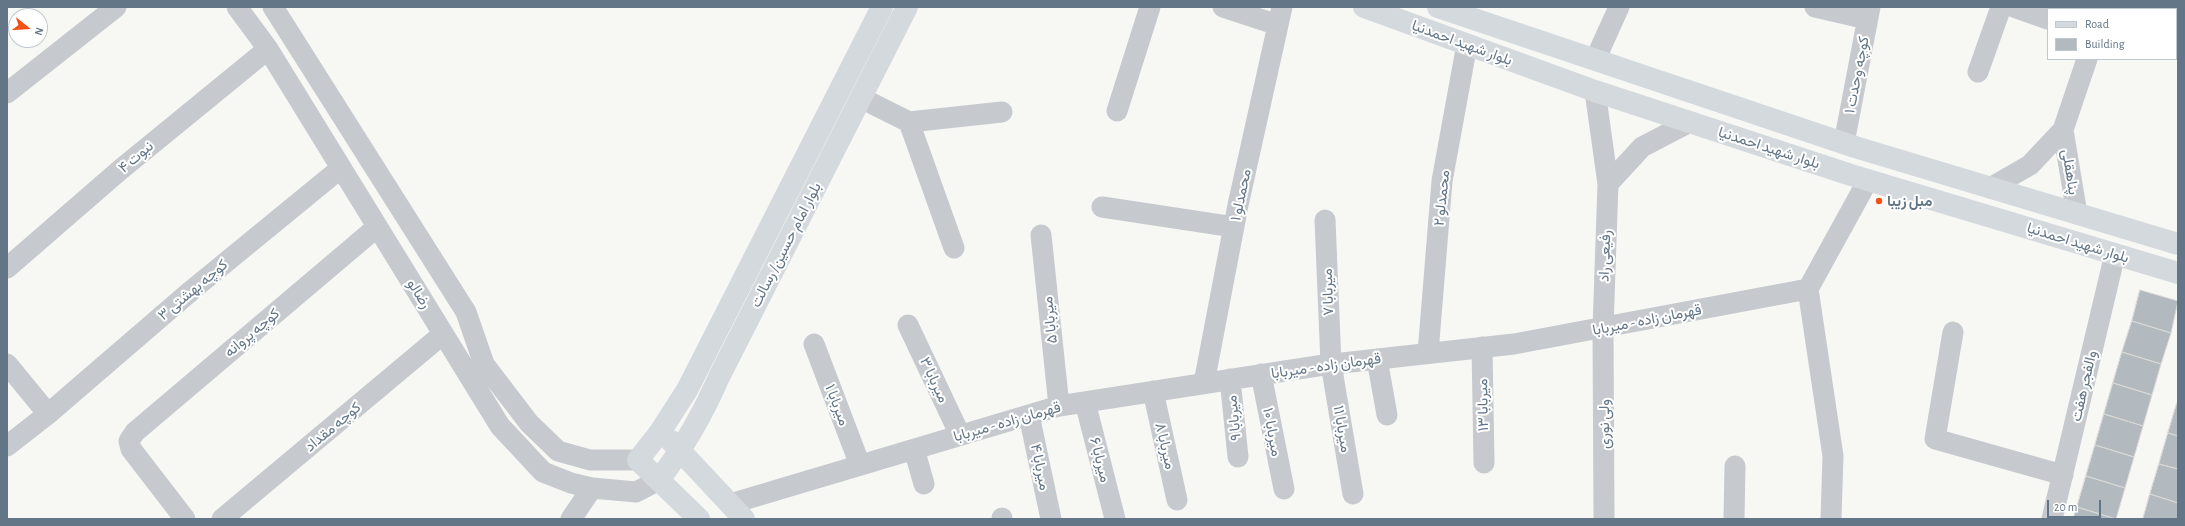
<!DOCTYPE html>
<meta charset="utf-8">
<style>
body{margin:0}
#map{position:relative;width:2185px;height:526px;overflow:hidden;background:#f7f7f4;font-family:"Alegreya Sans",sans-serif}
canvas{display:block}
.frame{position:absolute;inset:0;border:8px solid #637688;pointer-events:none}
.legend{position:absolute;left:2047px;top:8px;width:130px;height:52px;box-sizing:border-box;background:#fff;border:1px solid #c1c8cf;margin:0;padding:5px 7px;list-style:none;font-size:12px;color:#637688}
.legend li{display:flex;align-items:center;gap:8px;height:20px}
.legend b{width:20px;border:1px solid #c1c8cf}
.north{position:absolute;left:8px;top:8px;width:40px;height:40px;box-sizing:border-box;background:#fff;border:1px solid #c1c8cf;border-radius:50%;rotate:107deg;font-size:11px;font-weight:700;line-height:16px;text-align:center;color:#637688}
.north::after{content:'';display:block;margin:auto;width:14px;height:18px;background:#f55116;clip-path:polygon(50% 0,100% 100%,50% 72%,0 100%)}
.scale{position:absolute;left:2047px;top:500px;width:54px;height:18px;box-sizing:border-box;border:2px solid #637688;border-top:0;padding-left:5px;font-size:12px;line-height:14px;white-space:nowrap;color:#637688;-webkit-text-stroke:3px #fff;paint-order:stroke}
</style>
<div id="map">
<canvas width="2185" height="526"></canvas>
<div class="frame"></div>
<ul class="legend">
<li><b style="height:5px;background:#d4d9de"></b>Road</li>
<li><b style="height:11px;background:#b2b9bf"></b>Building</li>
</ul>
<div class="north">N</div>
<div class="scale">20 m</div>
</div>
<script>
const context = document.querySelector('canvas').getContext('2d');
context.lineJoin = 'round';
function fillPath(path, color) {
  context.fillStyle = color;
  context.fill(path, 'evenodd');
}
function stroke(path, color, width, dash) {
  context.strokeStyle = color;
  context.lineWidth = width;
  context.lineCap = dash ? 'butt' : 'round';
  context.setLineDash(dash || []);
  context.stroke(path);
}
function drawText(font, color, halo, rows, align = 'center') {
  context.font = font + ' "Alegreya Sans",Vazirmatn,sans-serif';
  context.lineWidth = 4;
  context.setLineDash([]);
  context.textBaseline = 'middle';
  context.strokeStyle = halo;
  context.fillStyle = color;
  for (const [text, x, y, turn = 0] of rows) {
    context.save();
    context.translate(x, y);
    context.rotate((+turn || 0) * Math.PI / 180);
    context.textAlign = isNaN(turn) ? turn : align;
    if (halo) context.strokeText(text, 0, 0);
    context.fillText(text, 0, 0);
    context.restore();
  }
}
const building = new Path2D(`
 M2140 290 2178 301 2171 333 2132 321Z
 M2132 321 2171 333 2161 364 2122 352Z
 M2122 352 2161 364 2152 395 2113 383Z
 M2113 383 2152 395 2143 426 2104 414Z
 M2177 403H2178V436L2168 433Z
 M2104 414 2143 426 2134 457 2095 445Z
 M2168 433 2178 436V469L2159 464Z
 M2095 445 2134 457 2125 488 2086 476Z
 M2159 464 2178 469V503L2150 494Z
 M2086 476 2125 488 2116 519 2077 507Z
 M2150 494 2178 503V519H2143Z
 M2077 507 2116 519H2073Z`);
fillPath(building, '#b2b9bf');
stroke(building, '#d9d9d6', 1);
stroke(new Path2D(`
 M237 7 268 49 500 426 543 472 571 483 592 488 636 492 659 480
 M273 7 466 312 484 364 529 423 558 451 590 460H638
 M1223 7 1278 25
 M1815 7 1867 19
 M2014 7 2048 19
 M2104 9 2105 7
 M1595 60 1619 7
 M1978 72 2001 7
 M1595 91 1608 184 1603 328 1604 519
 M7 93 116 7
 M861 98 909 122 1002 112
 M1117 111 1150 7
 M909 122 954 248
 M2063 130 2077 214
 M1844 143 1870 7
 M1608 184 1642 147 1690 122
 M1990 188 2030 165 2063 130 2087 59
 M1102 207 1234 227
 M1325 220 1331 364 1353 494
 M1041 235 1059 406
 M7 268 120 170 268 49
 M1808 289 1833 456 1831 519
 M908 325 960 435
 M1953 332 1935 439 2063 475
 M814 344 860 465
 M1482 347 1484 463
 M1428 353 1442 181 1467 44
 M1377 359 1387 415
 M7 364 48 414
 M1261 374 1284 489
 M1230 379 1238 457
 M1204 383 1238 205 1282 7
 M1153 391 1177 500
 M1085 402 1115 519
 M1029 415 1051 519
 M7 446 48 414 192 290 341 168
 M914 449 924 484
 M730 504 1059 406 1324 365 1514 344 1808 289 1868 180
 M1002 518V519
 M185 519 131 449 129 441 135 432 377 227
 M222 519 443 334
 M571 519 592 488
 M1734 519 1735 466
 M2052 519 2115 254`), '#c6cace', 21);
stroke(new Path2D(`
 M1364 7 1595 91 1851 175 2178 273
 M1438 7 1855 147 2178 244
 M671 441 744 519
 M659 480C684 447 703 414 719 377L907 7
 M699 519 638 460 660 432 687 390 882 7`), '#d4d9de', 22);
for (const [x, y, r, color] of [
 [1879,201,4,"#f55116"]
]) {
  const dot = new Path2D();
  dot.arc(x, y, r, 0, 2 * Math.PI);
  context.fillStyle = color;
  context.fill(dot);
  stroke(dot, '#fff', 1.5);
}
drawText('15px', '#637688', '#fff', [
 ["بلوار شهید احمدنیا",1462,43,20],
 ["کوچه وحدت ۱",1857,75,-79],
 ["بلوار شهید احمدنیا",1769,148,18],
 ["نبوت ۴",136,157,-40],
 ["پناهقلی",2070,172,81],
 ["محمدلو ۱",1241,195,-78],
 ["محمدلو ۲",1442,198,-84],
 ["بلوار شهید احمدنیا",2078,243,17],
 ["بلوار امام حسین/ رسالت",786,245,-63],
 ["رفیعی راد",1605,256,-88],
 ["کوچه بهشتی ۳",193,290,-40],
 ["میربابا ۷",1328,292,-92],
 ["رضالو",419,294,58],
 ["میربابا ۵",1050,320,-96],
 ["قهرمان زاده - میربابا",1647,320,-11],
 ["کوچه پروانه",252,333,-40],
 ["قهرمان زاده - میربابا",1326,366,-8],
 ["میربابا ۳",934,380,65],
 ["والفجر هفت",2084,386,-77],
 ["میربابا ۱",837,405,69],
 ["میربابا ۱۳",1483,405,-91],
 ["میربابا ۹",1234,418,-96],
 ["قهرمان زاده - میربابا",1007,422,-16],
 ["ولی نوری",1604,424,-90],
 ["کوچه مقداد",333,427,-40],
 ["میربابا ۱۱",1342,429,80],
 ["میربابا ۱۰",1272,432,79],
 ["میربابا ۸",1165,446,77],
 ["میربابا ۶",1100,460,76],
 ["میربابا ۴",1040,467,78]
]);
drawText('bold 15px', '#637688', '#fff', [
 ["مبل زیبا",1887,201]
], 'left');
</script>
